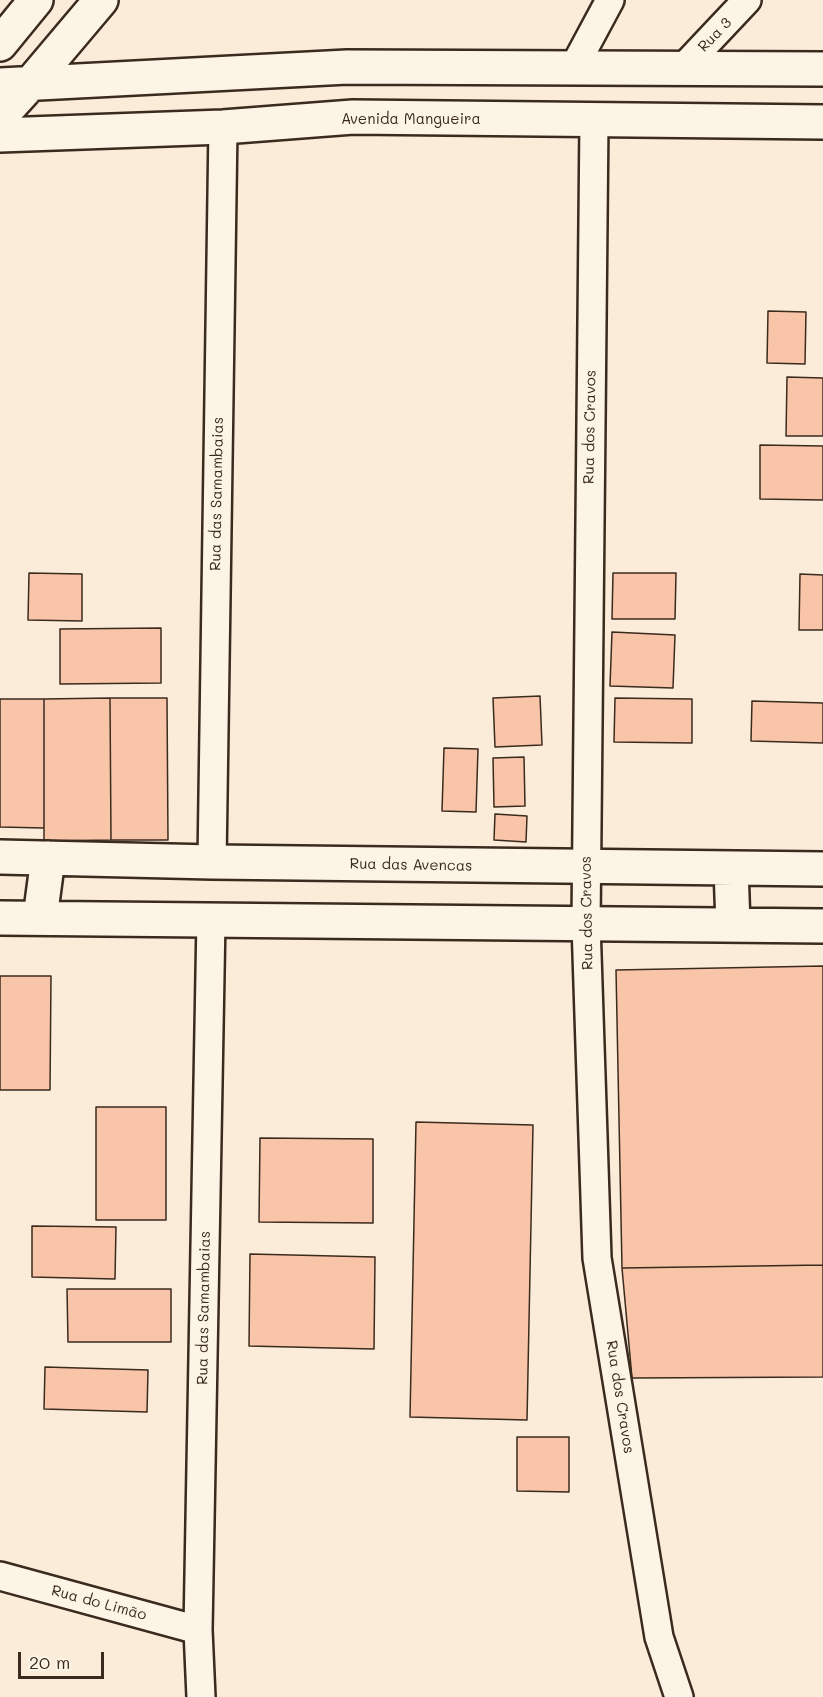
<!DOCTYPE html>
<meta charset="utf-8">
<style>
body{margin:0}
#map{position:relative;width:823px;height:1697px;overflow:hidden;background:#fbebd9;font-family:Mali,sans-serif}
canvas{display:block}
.scale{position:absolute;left:18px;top:1652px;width:86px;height:27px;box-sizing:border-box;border:3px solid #3b2a1e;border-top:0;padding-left:8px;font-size:18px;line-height:21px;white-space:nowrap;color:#3b2a1e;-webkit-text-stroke:4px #fcf5e5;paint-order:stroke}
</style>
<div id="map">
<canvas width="823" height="1697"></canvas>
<div class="scale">20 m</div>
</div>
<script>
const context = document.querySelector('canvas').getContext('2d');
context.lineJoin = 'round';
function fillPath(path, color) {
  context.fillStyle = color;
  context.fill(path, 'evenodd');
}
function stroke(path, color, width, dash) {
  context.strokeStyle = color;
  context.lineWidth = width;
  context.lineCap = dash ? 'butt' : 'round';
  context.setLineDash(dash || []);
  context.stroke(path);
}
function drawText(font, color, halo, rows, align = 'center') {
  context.font = font + ' Mali,sans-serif';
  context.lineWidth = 6;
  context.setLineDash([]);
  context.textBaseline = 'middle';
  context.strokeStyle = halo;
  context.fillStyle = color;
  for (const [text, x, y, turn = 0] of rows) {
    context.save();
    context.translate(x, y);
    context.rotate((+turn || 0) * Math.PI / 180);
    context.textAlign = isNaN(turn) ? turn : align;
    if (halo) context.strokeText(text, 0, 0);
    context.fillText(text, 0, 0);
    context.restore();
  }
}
const building = new Path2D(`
 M768 311 806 312 805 364 767 363Z
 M787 377 823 378V436H786Z
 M760 445 823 446V500L760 499Z
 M29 573 82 574V621L28 620Z
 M613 573H676L675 619H612Z
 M800 574 823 575V630H799Z
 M161 628V683L60 684V629Z
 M612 632 675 635 673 688 610 686Z
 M540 696 542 745 495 747 493 698Z
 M110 698 111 840 44 841V699Z
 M110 698H167L168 840H111Z
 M615 698 692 699V743L614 742Z
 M0 699H44V828L0 827Z
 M752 701 823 703V743L751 741Z
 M444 748 478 749 476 812 442 811Z
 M524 757 525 806 494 807 493 758Z
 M495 814 527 816 526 842 494 840Z
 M823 966V1265L622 1268 616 970Z
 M0 976H51L50 1090H0Z
 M96 1107H166V1220H96Z
 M416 1122 533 1125 527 1420 410 1417Z
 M260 1138 373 1139V1223L259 1222Z
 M32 1226 116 1227 115 1279 32 1277Z
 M250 1254 375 1257 374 1349 249 1346Z
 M823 1265V1377L632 1378 622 1268Z
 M67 1289H171V1342H68Z
 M45 1367 148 1370 147 1412 44 1409Z
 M517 1437H569V1492L517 1491Z`);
fillPath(building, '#f8c5a8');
stroke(building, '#3b2a1e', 1.5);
const street = new Path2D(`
 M573 69 610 0
 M682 69 747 0
 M594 120 586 924 597 1258 659 1637 679 1697
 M212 862 223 127
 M0 1576 198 1630
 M201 1697 198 1630 211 919`);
const secondary = new Path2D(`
 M0 44 36 0
 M0 85 347 67 823 69
 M0 117 31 83 101 0
 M0 135 223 127 353 117 823 122
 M0 857 212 862 823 869
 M731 868 733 925
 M0 918 823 926
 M40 918 48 858`);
stroke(street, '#3b2a1e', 32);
stroke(secondary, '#3b2a1e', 38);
stroke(street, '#fcf5e5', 27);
stroke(secondary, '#fcf5e5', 33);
drawText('15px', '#3b2a1e', '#fcf5e5', [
 ["Rua 3",715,35,-46],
 ["Avenida Mangueira",411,119],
 ["Rua dos Cravos",590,427,-89],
 ["Rua das Samambaias",217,494,-89],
 ["Rua das Avencas",411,865,1],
 ["Rua dos Cravos",587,913,-91],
 ["Rua das Samambaias",204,1308,-89],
 ["Rua dos Cravos",620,1397,81],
 ["Rua do Limão",99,1603,15]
]);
</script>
